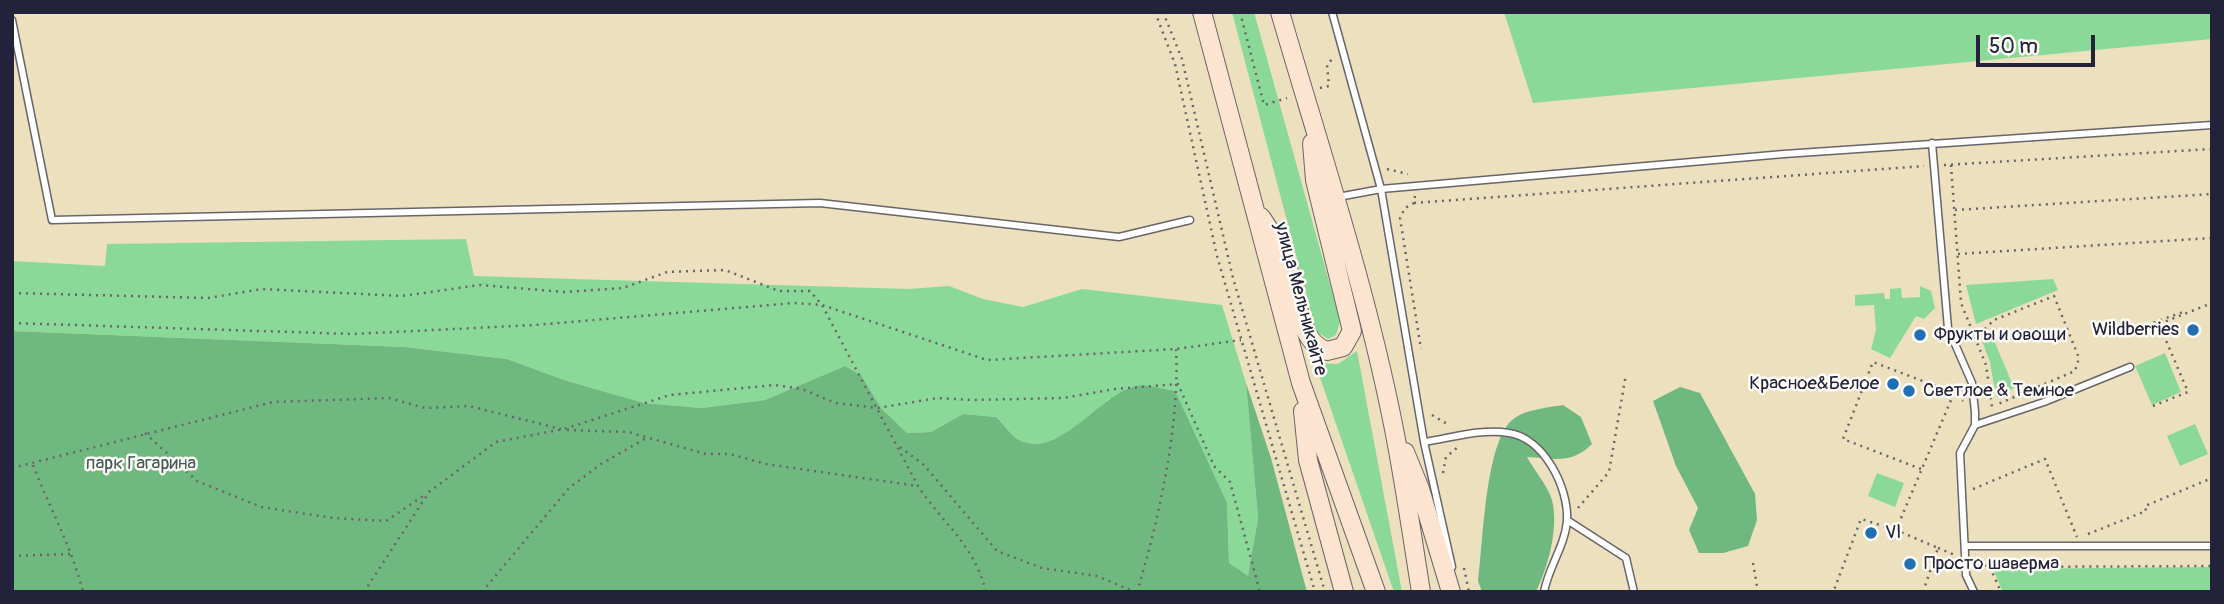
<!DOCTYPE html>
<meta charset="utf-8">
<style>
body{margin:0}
#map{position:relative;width:2224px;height:604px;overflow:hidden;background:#ece0be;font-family:Pangolin,sans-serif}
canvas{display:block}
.frame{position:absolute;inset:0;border:14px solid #22223b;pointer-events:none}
.scale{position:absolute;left:1976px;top:35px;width:119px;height:32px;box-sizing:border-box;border:4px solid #22223b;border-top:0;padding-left:9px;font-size:21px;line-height:24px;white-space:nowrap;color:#22223b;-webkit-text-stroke:5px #fdfcf7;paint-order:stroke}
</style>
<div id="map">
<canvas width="2224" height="604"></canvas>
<div class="frame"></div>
<div class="scale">50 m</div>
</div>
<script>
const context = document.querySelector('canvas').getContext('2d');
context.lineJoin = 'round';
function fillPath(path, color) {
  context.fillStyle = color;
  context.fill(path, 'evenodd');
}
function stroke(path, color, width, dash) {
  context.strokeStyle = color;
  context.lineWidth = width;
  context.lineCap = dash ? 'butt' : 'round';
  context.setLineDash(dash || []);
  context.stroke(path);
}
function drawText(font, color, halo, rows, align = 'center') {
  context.font = font + ' Pangolin,sans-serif';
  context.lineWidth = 5;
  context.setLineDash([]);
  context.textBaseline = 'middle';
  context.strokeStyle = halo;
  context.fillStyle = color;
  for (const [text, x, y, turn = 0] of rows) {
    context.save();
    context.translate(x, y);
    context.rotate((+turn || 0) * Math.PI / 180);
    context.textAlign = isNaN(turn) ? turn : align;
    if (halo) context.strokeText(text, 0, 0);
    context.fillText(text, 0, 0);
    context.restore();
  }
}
fillPath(new Path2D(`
 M1232 12H1254L1340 321 1336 335 1328 339 1316 331Z
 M1504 12H2212V39L1533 103Z
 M466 239 474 276 909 289 949 286 983 299 1023 307 1082 289 1222 305 1246 383 1258 518 1248 577 1229 563 1227 503 1109 399C1086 418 1052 455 1019 440 1011 436 1003 423 996 417L963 414 931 432 907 433 881 408 861 375 845 366 765 400 701 408 644 403 564 380 507 359 405 347 12 331V261L105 266 107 244Z
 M2053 279 2058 290 1976 324 1966 285Z
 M1920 286 1931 291 1935 308 1924 319 1916 316 1890 358 1871 349 1876 330 1874 305 1855 306V295L1884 293 1885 299H1890V289L1901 288 1902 298 1920 297Z
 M1991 333 2014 388 1996 397 1990 362 1982 341Z
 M1357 351 1402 592H1394L1315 363 1338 364Z
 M2165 353 2181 392 2152 405 2135 366Z
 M2195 424 2208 454 2180 466 2167 436Z
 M1877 473 1904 483 1895 507 1868 496Z
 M2212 567V592H2003L1993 569Z`), '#8ad998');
fillPath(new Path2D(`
 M12 331 405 347 507 359 564 380 644 403 701 408 765 400 845 366 861 375 881 408 907 433 931 432 963 414 996 417C1003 423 1011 436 1019 440 1061 460 1099 393 1137 386 1148 384 1164 390 1175 391L1227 503 1229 563 1248 576 1258 518 1246 383 1271 458 1307 592H12Z
 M1680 387 1700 393 1755 494 1757 520 1748 546 1723 553H1699L1689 530 1698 508 1676 466 1653 401Z
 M1563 405 1581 417 1592 444C1571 465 1553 458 1527 457 1534 470 1548 486 1552 500 1559 529 1548 566 1536 592H1482L1478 581C1483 544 1485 446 1511 421 1524 409 1547 408 1563 405Z`), '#6fb980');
const service = new Path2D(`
 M1332 12 1381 189 1424 442 1452 567
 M12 20 52 220 820 203 1119 237 1190 220
 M1932 143 1948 328 1972 383 1975 412V425L1960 453 1966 575 1974 592
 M1338 197 1381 189 1784 154 2212 125
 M1975 425 2044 402 2130 367
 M1424 442C1451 438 1482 428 1509 433 1544 438 1569 488 1567 521 1565 546 1548 568 1544 592
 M1567 520 1626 558 1634 592
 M1965 546H2212`);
const secondary = new Path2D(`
 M1202 12 1301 383 1376 592
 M1280 12C1320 149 1365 284 1393 424 1404 479 1412 536 1421 592
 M1261 217C1272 233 1280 247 1287 265 1297 291 1297 342 1327 351L1343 347 1352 331 1315 180 1312 143
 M1303 411 1308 460 1344 592
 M1405 452 1420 489 1451 592`);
stroke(service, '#696469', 9);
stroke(secondary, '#696469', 20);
stroke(new Path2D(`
 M1155 12 1175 64 1217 256 1315 592
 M1163 12 1182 59 1233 278 1325 592
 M1240 12 1264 105 1287 98
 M1320 88 1329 86 1327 65 1333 58
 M1944 165 2212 149
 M1951 165 1961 303 1986 365 1992 407
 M1387 169 1408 174
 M1415 196 1414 203 1405 208 1400 218 1421 349
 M1414 203 1924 166
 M1955 210 2212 194
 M1958 254 2212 238
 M12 293 208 298 262 289 402 296 480 285 564 292 623 288 667 272 725 270 779 291H810L822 305 918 486C943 524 974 544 986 592
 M12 323 353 334 535 325 794 303 822 305 987 360 1176 349 1241 340
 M2147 325 2183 312
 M1975 339 1994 320 2054 296 2079 358 2075 371 1998 404
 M2153 406 2188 392 2159 324 2212 303
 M1432 415 1449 425
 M567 430 628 432 706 454H730L766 464 918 486
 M145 433 197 481 261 507 333 518 386 521 426 494
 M900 447 924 465 997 551 1042 568 1097 576 1135 592
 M33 465C50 509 71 545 83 592
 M12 468 273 402 389 398 425 408 469 406 561 429
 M1921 469 1843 439 1873 362 1954 393
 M1443 473 1446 457 1458 447
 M1973 489 2045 459 2077 537
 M1578 508 1609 472 1626 374
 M2088 534 2146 511 2145 506 2212 478
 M1938 548 1955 555
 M12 556 72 554
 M1753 563 1758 592
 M1978 563 1990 567 2212 566
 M1990 567 2001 592
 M1464 568 1469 592
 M364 592 429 492 496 442 564 429 670 395 775 385 802 389 835 403 878 408 937 398 974 400 1063 398 1115 389 1178 384 1214 466 1230 482 1260 592
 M482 592 569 488 601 464 648 437
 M1137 592C1159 519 1180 425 1176 349
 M1839 592 1834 590 1861 519 1896 530
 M1923 592 1938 548 1896 530 1954 393 1963 401`), '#696469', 2.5, [2, 5]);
stroke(service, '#fff', 6);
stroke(secondary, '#fde4d1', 18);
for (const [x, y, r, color] of [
 [2193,330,7,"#1f6fb2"],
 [1920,335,7,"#1f6fb2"],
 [1893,384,7,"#1f6fb2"],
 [1909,391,7,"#1f6fb2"],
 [1871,533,7,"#1f6fb2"],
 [1910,564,7,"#1f6fb2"]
]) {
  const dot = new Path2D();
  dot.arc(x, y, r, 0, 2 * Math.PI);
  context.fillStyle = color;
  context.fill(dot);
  stroke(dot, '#fdfcf7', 2.5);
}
drawText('19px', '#22223b', '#fdfcf7', [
 ["улица Мельникайте",1300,299,75]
]);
drawText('19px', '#22223b', '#fdfcf7', [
 ["Wildberries",2179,330,"right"],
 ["Фрукты и овощи",1934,335],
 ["Красное&Белое",1879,384,"right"],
 ["Светлое & Темное",1923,391],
 ["Vl",1885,533],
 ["Просто шаверма",1924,564]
], 'left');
drawText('19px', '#415957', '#fdfcf7', [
 ["парк Гагарина",141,464]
]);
</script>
